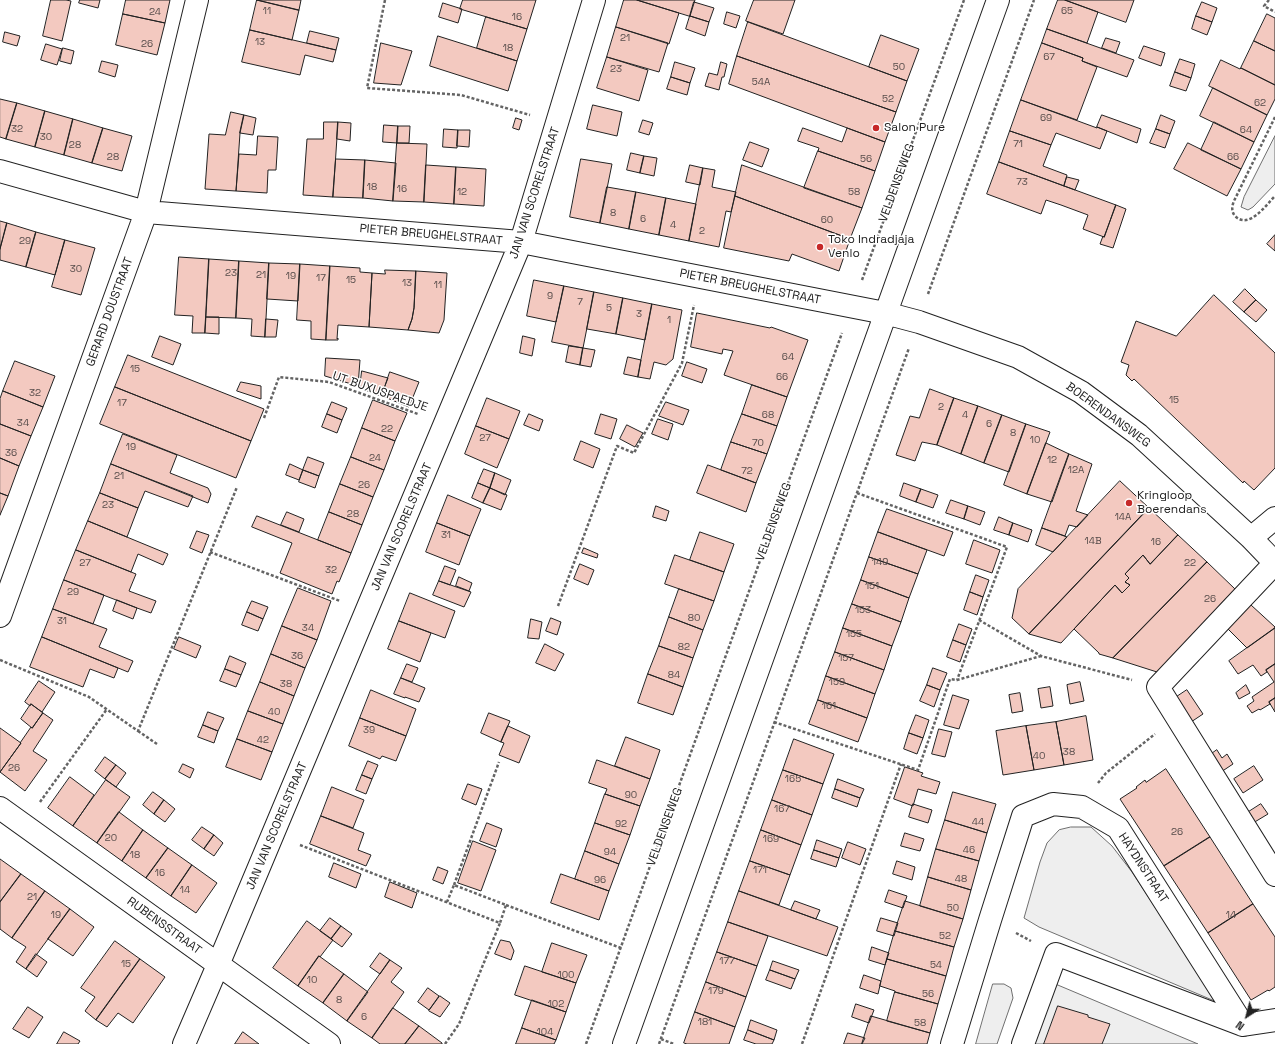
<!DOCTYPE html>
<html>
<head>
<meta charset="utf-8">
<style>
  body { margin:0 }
  #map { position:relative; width:1275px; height:1044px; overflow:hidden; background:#fff; font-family:"Space Grotesk",sans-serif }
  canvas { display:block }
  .north { position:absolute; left:1227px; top:996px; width:40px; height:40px; -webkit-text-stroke:3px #fff; paint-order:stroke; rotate:216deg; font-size:11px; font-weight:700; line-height:16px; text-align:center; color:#222 }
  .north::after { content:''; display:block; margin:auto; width:14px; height:18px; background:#222; clip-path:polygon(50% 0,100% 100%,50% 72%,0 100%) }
</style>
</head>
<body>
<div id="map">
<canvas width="1275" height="1044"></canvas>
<div class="north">N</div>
</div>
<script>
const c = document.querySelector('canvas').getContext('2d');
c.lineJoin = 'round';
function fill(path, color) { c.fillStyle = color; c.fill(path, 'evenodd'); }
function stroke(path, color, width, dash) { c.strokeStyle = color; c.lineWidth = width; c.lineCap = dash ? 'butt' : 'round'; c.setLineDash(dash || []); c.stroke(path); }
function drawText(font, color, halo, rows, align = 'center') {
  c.font = font + ' "Space Grotesk",sans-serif'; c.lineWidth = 3; c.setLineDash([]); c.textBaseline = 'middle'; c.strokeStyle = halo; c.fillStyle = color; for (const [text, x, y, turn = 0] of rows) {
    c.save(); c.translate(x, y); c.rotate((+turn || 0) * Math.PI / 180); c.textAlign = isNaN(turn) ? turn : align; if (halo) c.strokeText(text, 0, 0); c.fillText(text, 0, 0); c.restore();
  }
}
const green = new Path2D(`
  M1275,136V184L1253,207L1248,210L1241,207L1244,197Z
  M1071,827H1091L1112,846L1132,872L1217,1002L1039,927L1024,918L1040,862L1047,843L1059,830Z
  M1053,983L1198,1044H1033Z
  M993,984H1004L1011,988L1013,998L997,1044H976Z`);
fill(green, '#eee');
stroke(green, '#6f6f6f', 1);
const building = new Path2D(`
  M51,0H66L71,1L62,41L43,36Z
  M80,0H100L98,8L79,3Z
  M126,0H170L165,23L123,14Z
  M257,0L299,10L292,40L250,30Z
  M257,0H301L299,10Z
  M463,0H536L527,29L460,9Z
  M624,0H637L679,13L669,44L616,27Z
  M637,0H695L690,16Z
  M754,0H795L783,34L746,21Z
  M1058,0H1065L1098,12L1087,43L1047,29Z
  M1065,0H1134L1126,22Z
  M694,2L714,8L709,22L690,16Z
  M1202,2L1217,8L1212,22L1196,16Z
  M443,3L462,9L458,23L439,17Z
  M727,12L740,16L736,28L724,24Z
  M123,14L165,23L157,55L116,45Z
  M1267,14L1275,18V51L1254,41Z
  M690,16L709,22L705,36L686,29Z
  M1196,16L1212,22L1207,35L1192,29Z
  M486,17L527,29L517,61L477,48Z
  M748,22L907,81L896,112L737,56Z
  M616,27L668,43L659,72L607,57Z
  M1047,29L1134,60L1127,77L1082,61L1083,58L1042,43Z
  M250,30L336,50L333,62L305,55L300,75L242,62Z
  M310,31L339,38L336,50L307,43Z
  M5,32L20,36L17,46L3,42Z
  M881,35L919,49L907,81L869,67Z
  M438,36L517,61L508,91L430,66Z
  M1106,38L1120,42L1116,53L1102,48Z
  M1254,41L1275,51V85L1241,68Z
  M381,43L412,51L401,85L374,83Z
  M1042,43L1083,58L1082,61L1097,67L1077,120L1021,100Z
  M46,44L62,49L57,65L41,60Z
  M1144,46L1165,53L1161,66L1139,58Z
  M63,48L74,51L71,64L60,61Z
  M737,56L896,112L885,142L729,84Z
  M607,57L648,70L639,101L597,88Z
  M1180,59L1195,64L1191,78L1175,72Z
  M1221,60L1240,69L1241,68L1275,85V99L1267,115L1209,86Z
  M102,61L118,65L115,77L99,72Z
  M675,62L695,68L690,83L671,77Z
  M721,62L727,64L724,77H722L719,90L705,86L709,73L717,75Z
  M1175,72L1191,78L1186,91L1170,86Z
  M671,77L690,83L687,95L667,89Z
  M1213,88L1267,115L1254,142L1200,116Z
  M0,99L17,103L6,139L0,137Z
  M1021,100L1097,128V127L1107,131L1100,149L1056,133L1051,145L1010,131Z
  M17,103L45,111L35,147L6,139Z
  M593,105L622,112L617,136L587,129Z
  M45,111L73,119L64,155L35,147Z
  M231,112L244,115L240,133L236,191L205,189L209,134L225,135Z
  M244,115L256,118L253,135L240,133Z
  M1102,115L1141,129L1137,143L1097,127Z
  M1161,115L1175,121L1170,134L1156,129Z
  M516,118L522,120L519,130L513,128Z
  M73,119L103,128L92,163L64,155Z
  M643,120L653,123L649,135L639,132Z
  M324,122H338L333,197L303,195L307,139H323Z
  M338,122L351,123L350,141L337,139Z
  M1214,122L1254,142L1241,169L1201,150Z
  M384,125L398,126L397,143L383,142Z
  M398,126H410L409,143H397Z
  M103,128L132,136L122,171L92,163Z
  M803,128L842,142L847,128L885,142L875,171L818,151L819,148L798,141Z
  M444,129L458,130L457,148L443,147Z
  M1156,129L1170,134L1165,148L1150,143Z
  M458,130H470L469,147L457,146Z
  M1010,131L1051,145L1043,166L1067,175L1064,186L999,162Z
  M258,136L278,137L276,170H268L267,193L236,191L239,154L256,155Z
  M750,142L769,149L762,167L743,160Z
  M397,143L427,144L424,202L393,201Z
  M1188,143L1241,169L1227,196L1174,169Z
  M818,151L875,171L862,208L804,188Z
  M631,153L644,156L640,173L627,170Z
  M644,156L657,158L654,176L640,173Z
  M336,159L365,160L363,198L333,197Z
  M581,159L612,164L600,223L570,217Z
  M365,160L396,163L393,201L363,198Z
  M999,162L1116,205L1104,237L1083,229L1088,215L1061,205L1046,200L1041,214L987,194Z
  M426,165L456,167L454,204L424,202Z
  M690,165L703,168L700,185L686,182Z
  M742,165L862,208L850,239L735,196Z
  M456,167L486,169L484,206L454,204Z
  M703,168L715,170L712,187L736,192L731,212L726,211L719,247L689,241Z
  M1067,177L1079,180L1075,190L1064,186Z
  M607,187L636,192L629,229L600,223Z
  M636,192L666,198L659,235L629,229Z
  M735,196L850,239L839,271L792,254L789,261L724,248Z
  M666,198L696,204L689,241L659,235Z
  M1116,205L1126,209L1113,248L1100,244L1103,236L1104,237Z
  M0,221L7,223L0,249Z
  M7,223L36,232L26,267L0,260V249Z
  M36,232L65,240L55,275L26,267Z
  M1275,235V251L1267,244Z
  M65,240L95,248L81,295L52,287Z
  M179,257L209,259L205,333H192L193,316L175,315Z
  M209,259L239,261L236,318L206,317Z
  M239,261L269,263L265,337L251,336L252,319L236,318Z
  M269,263L300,264L298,301L267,299Z
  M300,264L330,266L326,340L311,339V321L297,320Z
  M330,266L360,268V272L372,273L369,327L338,325L337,339L338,338V340H326Z
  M385,270L416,271L414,308L412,319L408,330L369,327L372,273L385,274Z
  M416,271L447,273L444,320L439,333L408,330L412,319L414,308Z
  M534,280L564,286L556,322L527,316Z
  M564,286L594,292L583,348L552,342Z
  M1245,289L1256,300L1244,312L1233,302Z
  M594,292L623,298L616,334L587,329Z
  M1214,295L1275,353V468L1254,490L1244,481L1243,483L1134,379L1132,381L1126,375L1129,365L1121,362L1136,321L1176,336Z
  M623,298L652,304L645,340L616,334Z
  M1256,300L1267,310L1256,322L1244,312Z
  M652,304L682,310L673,359L666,365L654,362L650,379L638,377Z
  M697,313L770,328L771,327L808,340L787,397L724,375L733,351L723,349L722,354L691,347Z
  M206,317H219V334L205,333Z
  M266,319L278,320L276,337H265Z
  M160,336L181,344L173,365L152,357Z
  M523,336L535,339L532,356L520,353Z
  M569,346L583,348L580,365L566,362Z
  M583,348L595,350L591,367L580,365Z
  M128,355L264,409L251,441L115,387Z
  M628,357L641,360L638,377L624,374Z
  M326,358L360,360L358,386L325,376Z
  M15,361L55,376L43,407L3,391Z
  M687,362L707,369L702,383L682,376Z
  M362,371L388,378L381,396L360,388Z
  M390,372L419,382L409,407L382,396Z
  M241,382L261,386V399L237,391Z
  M752,385L787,397L777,426L742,414Z
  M115,387L251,441L236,478L100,424Z
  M930,389L954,398L937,445L922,442L915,461L896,455L910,416L919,418Z
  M3,391L43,407L31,436L0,424V399Z
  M487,398L520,411L509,439L476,426Z
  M954,398L978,406L961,454L937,445Z
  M373,400L407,413L395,441L362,428Z
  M332,402L347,408L342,420L327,414Z
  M666,402L689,410L683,425L659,416Z
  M978,406L1002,415L984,463L961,454Z
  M327,414L342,420L337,433L322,427Z
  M529,414L543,420L539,431L524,425Z
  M601,414L617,419L611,439L595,434Z
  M742,414L777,426L767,454L731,442Z
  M1002,415L1026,424L1009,472L984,463Z
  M658,419L673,424L668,440L652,434Z
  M0,424L31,436L19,466L0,458Z
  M1026,424L1050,432L1027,494L1004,485Z
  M627,425L643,433L635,447L620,439Z
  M476,426L509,439L497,468L465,454Z
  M362,428L395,441L384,470L351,457Z
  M123,434L177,455L170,473L208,488L211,494L208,503L111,464Z
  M581,441L600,449L593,468L574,460Z
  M731,442L767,454L756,483L721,470Z
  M1046,443L1069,454L1052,502L1027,494Z
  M1069,454L1092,464L1076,511L1088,515L1077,527L1069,525L1065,536L1042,528Z
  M308,457L324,463L319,476L303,470Z
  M351,457L384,470L373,497L340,484Z
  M0,458L19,466L8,496L0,493Z
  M111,464L193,496L188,507L145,491L138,508L100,493Z
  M290,464L303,470L299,480L286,475Z
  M708,465L756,483L746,512L697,493Z
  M484,469L495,473L490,488L478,483Z
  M303,470L319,476L315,488L299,482Z
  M495,473L511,480L505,495L490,488Z
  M1120,481L1149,508L1029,634L1012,618L1018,589Z
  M478,483L490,488L483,503L472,498Z
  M904,483L921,489L916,502L900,496Z
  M340,484L373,497L362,525L329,512Z
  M490,488L507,495L501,510L483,503Z
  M921,489L938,495L933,508L916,502Z
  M0,493L8,496L0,515Z
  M100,493L138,508L127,537L88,521Z
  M448,495L481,509L470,536L437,523Z
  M951,500L968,506L964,519L946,513Z
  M656,506L669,511L666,521L653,517Z
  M968,506L985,512L980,525L964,519Z
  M1149,508L1178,535L1150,564L1143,555L1125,574L1129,578L1125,582L1130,585L1122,593L1115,585L1061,643L1029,634Z
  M887,509L953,532L944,556L878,532Z
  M287,512L304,519L299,532L281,525Z
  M329,512L362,525L351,553L318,540Z
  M257,516L351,553L339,582L337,581L332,594L280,573L292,543L252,527Z
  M999,517L1013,523L1009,535L994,530Z
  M88,521L168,554L163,565L138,554L131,572L76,550Z
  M437,523L470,536L459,565L426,552Z
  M1013,523L1032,530L1028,542L1009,535Z
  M1042,528L1067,537L1053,552L1036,545Z
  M197,531L209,535L202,553L190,548Z
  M700,532L734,544L724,572L690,560Z
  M878,532L927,550L918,574L869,557Z
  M1178,535L1207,562L1113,658L1099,654V653L1074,629L1115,585L1122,593L1130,585L1125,582L1129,578L1125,574L1143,555L1150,564Z
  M974,540L1000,550L992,573L966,564Z
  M584,548L598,554L597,558L582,553Z
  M76,550L136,574L129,591L156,601L151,613L137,608L64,580Z
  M675,555L724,572L714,601L665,584Z
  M869,557L918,574L909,598L861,580Z
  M1207,562L1235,589L1157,672L1113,658Z
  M580,564L594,570L588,585L574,579Z
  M445,566L456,570L450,585L439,581Z
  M976,575L989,580L983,597L970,592Z
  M459,577L472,583L469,591L456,586Z
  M64,580L104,595L93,624L53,609Z
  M861,580L909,598L901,622L852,604Z
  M439,581L471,592L464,607L433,595Z
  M298,588L331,601L317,640L282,626Z
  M679,589L714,601L703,630L669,617Z
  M970,592L983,597L977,615L964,610Z
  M410,593L455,611L445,638L399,621Z
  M117,600L137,608L133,619L113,611Z
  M252,601L268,607L263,619L247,612Z
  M852,604L901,622L892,646L843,628Z
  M1251,605L1275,627V628L1247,648L1228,629Z
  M53,609L107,629L99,647L133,661L128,672L42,637Z
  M247,612L263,619L258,631L242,625Z
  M669,617L703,630L693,658L659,646Z
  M551,618L561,622L557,635L546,631Z
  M531,619L542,622L539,639L528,638Z
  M399,621L431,633L420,662L388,649Z
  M959,624L972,629L966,645L953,640Z
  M282,626L317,640L305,668L271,654Z
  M843,628L892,646L884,670L835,652Z
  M1275,628V664L1266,670L1267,672L1261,676L1253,665L1238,674L1229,661Z
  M42,637L118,668L114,678L90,669L83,687L30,667Z
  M179,637L201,646L196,658L174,649Z
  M953,640L966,645L960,662L947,657Z
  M545,644L564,654L555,671L536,663Z
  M659,646L693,658L683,687L648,674Z
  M835,652L884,670L875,694L826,676Z
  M271,654L305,668L294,696L260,682Z
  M230,656L246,663L241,675L225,669Z
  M407,664L418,668L412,682L401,678Z
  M1275,664V698L1269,702L1270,704L1260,710L1259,709L1252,713L1247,706L1254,701L1252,697L1274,682L1266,670Z
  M933,668L947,673L940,690L927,685Z
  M225,669L241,675L236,687L220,681Z
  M648,674L683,687L673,715L638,703Z
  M826,676L875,694L867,718L818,700Z
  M401,678L425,688L419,702L405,697V698L394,694Z
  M39,681L55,692L42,712L31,704L30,706L25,702Z
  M260,682L294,696L283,724L248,711Z
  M1080,682L1084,701L1070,704L1067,685Z
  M927,685L940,690L934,707L920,701Z
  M1246,685L1250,693L1239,699L1236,693Z
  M1050,687L1053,706L1041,708L1038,689Z
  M371,690L416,709L406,736L360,718Z
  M1187,690L1203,714L1191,722L1175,698Z
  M1020,693L1023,711L1012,713L1009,695Z
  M953,695L969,700L959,729L944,725Z
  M1275,698V712L1269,702Z
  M818,700L867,718L858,742L809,724Z
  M31,704L43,713L32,728L21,719Z
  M248,711L283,724L272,752L237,739Z
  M208,712L224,718L218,731L203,725Z
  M43,713L53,720L33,751L47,760L25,791L0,772L21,743H20L31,727L32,728Z
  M489,713L510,721L501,742L481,733Z
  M916,715L929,720L923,738L909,733Z
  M1086,716L1093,760L1064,765L1056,722Z
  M360,718L406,736L396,761L382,756L380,759L349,746Z
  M1056,722L1064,765L1034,770L1026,726Z
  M203,725L218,731L214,743L198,737Z
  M508,726L530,736L519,763L499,755L504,743L501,742Z
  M1026,726L1034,770L1003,775L996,731Z
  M0,728L21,743L0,772Z
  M939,729L952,732L945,757L932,754Z
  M909,733L923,738L917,754L904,749Z
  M626,737L660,750L650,779L615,766Z
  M237,739L272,752L261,780L226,767Z
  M794,739L834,754L823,784L783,770Z
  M1217,750L1222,758L1227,754L1233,764L1221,772L1210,755Z
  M105,757L116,765L105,779L95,771Z
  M597,760L650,779L640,806L605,794L607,789L589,783Z
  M368,761L378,765L372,779L362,775Z
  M183,764L194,769L190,778L179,772Z
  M116,765L126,773L116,787L105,779Z
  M1254,766L1263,780L1243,793L1234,779Z
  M905,767L923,773L921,776L940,782L936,794L918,789L913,806L894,799Z
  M1166,769L1210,837L1164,866L1120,799L1137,788L1136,787L1145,780L1146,782Z
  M783,770L823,784L812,815L772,800Z
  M362,775L372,779L366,794L356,790Z
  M70,777L94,795L73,826L48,808Z
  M838,779L864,789L860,798L835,789Z
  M106,780L130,797L97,843L73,826Z
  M468,784L482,789L476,805L462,799Z
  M332,787L364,800L353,828L321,816Z
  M835,789L860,798L857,807L832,798Z
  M153,792L164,800L154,814L143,805Z
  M953,792L996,804L987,833L945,820Z
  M605,794L640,806L630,835L595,823Z
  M164,800L175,809L165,822L154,814Z
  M772,800L812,815L801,845L761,830Z
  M913,804L932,810L928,823L909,817Z
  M1261,804L1268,814L1253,823L1247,813Z
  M119,812L143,830L122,861L97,843Z
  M321,816L364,833L358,850L371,855L366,866L310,844Z
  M945,820L987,833L979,861L936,849Z
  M487,823L502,829L496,847L480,841Z
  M595,823L630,835L619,864L585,851Z
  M202,827L214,835L204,849L192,840Z
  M143,830L168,848L146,878L122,861Z
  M761,830L801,845L790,875L750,861Z
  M905,833L924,839L920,851L901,846Z
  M214,835L223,843L214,856L204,849Z
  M1210,837L1253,904L1208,933L1164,866Z
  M817,840L842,849L839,858L814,850Z
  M473,841L496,850L481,891L458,883Z
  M848,842L866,849L860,865L842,858Z
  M168,848L192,865L171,896L146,878Z
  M936,849L979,861L971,890L928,877Z
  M814,850L839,858L836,867L811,859Z
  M585,851L619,864L609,891L575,879Z
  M0,859L21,874L0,902Z
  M750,861L790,875L779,905L739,891Z
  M897,861L915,867L912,880L893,874Z
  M334,863L361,874L356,888L329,877Z
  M192,865L217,883L196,913L171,896Z
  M438,867L448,871L443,884L433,880Z
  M21,874L45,891L12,938L0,929V902Z
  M561,874L609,891L599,920L551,903Z
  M928,877L971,890L963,919L920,906Z
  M390,882L417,893L412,908L385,897Z
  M889,890L907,896L903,908L885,902Z
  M45,891L70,909L26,969L16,962L26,947L12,938Z
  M739,891L838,927L827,956L728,922Z
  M795,901L820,910L816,919L791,910Z
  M905,901L963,919L954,947L895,931Z
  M1253,904L1275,937V987L1269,991L1268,990L1251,1000L1208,933Z
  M70,909L94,927L73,956L48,939Z
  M330,918L341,926L331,939L320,931Z
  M881,918L898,923L894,936L877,931Z
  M307,921L333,940L320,957L319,956L298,986L273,968Z
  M728,922L768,936L757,966L717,952Z
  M341,926L352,934L342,947L331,939Z
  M895,931L954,947L946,976L887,959Z
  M501,940L510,942L514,951L511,960L495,954Z
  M115,941L140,959L96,1020L85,1011L95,997L81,988Z
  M552,943L587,955L576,983L542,972Z
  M872,947L889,953L885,965L869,960Z
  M717,952L757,966L746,997L706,982Z
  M380,953L390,960L380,974L370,967Z
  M36,954L47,962L37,977L26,969Z
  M319,956L344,974L323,1003L298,986Z
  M140,959L165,977L133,1023L118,1013L107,1027L96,1020Z
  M887,959L946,976L938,1004L895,992V991L880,986Z
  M390,960L402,968L391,982L404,992L372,1038L347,1021Z
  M773,961L799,970L795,979L770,970Z
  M525,966L576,983L566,1012L515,995Z
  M770,970L795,979L791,989L766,980Z
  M344,974L368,992L347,1021L323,1003Z
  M864,975L881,981L878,994L860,988Z
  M706,982L746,997L735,1027L695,1012Z
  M428,988L439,996L429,1010L418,1002Z
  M895,992L938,1004L930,1033L887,1021Z
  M440,996L450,1003L440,1017L429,1011Z
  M532,1000L566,1012L556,1040L522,1028Z
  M856,1004L874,1010L869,1023L852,1017Z
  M1058,1006L1088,1015V1017L1110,1024L1102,1044H1044Z
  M28,1007L43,1017L29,1038L13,1029Z
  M393,1008L419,1026L405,1044H380L372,1038Z
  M695,1012L735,1027L729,1044H687L684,1043Z
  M871,1016L930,1033L927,1044H862Z
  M751,1020L777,1030L774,1040L748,1030Z
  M419,1026L442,1043V1044H405Z
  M522,1028L556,1040L554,1044H516Z
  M748,1030L774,1040L772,1044H756L744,1040Z
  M64,1032L80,1041L78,1044H57Z
  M243,1032L259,1044H235Z
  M848,1033L865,1038L862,1044H844Z`);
fill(building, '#f3c9c0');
stroke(building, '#222', 1);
const minor = new Path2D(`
  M0,171L146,212L521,242L885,313L919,322L1018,357L1081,392L1139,435L1251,538L1275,563
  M1251,538L1275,518
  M1275,563L1158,687L1275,875
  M0,616L146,212L197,0
  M0,808L329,1044
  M184,1044L218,965L521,242L594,0
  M624,1044L998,0
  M952,1044L990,920L1023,816L1053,804L1082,807L1118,828L1243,1025
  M1023,1044L1056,954L1243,1025L1275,1020`);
stroke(minor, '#222', 24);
stroke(new Path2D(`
  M385,0L367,88L461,95L530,115
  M1269,0L1264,6L1275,12
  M1275,117L1234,201C1232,206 1231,211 1235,216C1249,230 1266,205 1275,196
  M862,280L964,0
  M928,294L1034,0
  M264,418L279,377L329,382L418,414
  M857,493L1007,547L957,680
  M210,552L340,601
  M558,606L617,446L634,453L682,363L694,305
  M979,620L1041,656L1132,680
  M0,660L89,697L138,731L237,487
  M774,722L918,770L950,679L957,680L1041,656
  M138,731L157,744
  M1098,783L1106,773L1155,734
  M40,802L107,709
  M300,845L500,923L506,905L454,885L447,902
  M454,885L499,762
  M506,905L621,948
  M1016,933L1031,941
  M661,1039L674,1044
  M445,1044L459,1024L500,923
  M586,1044L842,333
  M659,1044L909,348
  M802,1044L901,764`), '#646464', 2.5, [3, 2]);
stroke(minor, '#fff', 22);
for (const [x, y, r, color] of [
  [876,128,4,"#c62828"],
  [820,247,4,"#c62828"],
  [1129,503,4,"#c62828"]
]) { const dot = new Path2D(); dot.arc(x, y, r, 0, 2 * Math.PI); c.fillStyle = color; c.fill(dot); stroke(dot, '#fff', 1.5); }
drawText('10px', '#564c4a', null, [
  ["11",267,11],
  ["65",1067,11],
  ["24",155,12],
  ["16",517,17],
  ["21",625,38],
  ["13",260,42],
  ["26",147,44],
  ["18",508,48],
  ["67",1049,57],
  ["50",899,67],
  ["23",616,69],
  ["54A",761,82],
  ["52",888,99],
  ["62",1260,103],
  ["69",1046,118],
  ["32",17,129],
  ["64",1246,130],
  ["30",46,137],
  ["71",1018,144],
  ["28",75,145],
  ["28",113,157],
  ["66",1233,157],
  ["56",866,159],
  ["73",1022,182],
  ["18",372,187],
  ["16",402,189],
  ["12",462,192],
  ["58",854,192],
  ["8",613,213],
  ["6",643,219],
  ["60",827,220],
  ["4",673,225],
  ["2",702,231],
  ["29",25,241],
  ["30",76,269],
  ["23",231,273],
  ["21",261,275],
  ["19",291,276],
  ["17",321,278],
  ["15",351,280],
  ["13",407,283],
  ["11",438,285],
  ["9",550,296],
  ["7",580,302],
  ["5",609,308],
  ["3",639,314],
  ["1",669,320],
  ["64",788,357],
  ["15",135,369],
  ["66",782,377],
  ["32",35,393],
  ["15",1174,400],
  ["17",122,403],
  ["2",941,407],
  ["68",768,415],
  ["4",965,415],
  ["34",23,423],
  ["6",989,424],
  ["22",387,429],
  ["8",1013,433],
  ["27",485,438],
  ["10",1035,440],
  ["70",758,443],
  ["19",131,447],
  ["36",11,453],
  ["24",375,458],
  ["12",1052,460],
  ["12A",1076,470],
  ["72",747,471],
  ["21",119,476],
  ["26",364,485],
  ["23",108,505],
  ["28",353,514],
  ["14A",1123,517],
  ["31",446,535],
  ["14B",1093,541],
  ["16",1156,542],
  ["149",880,562],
  ["27",85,563],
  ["22",1190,563],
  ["32",331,570],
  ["151",872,586],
  ["29",73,592],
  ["26",1210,599],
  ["153",863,610],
  ["80",694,618],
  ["31",62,621],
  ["34",308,628],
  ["155",854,634],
  ["82",684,647],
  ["36",297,656],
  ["157",846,658],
  ["84",674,675],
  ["159",837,682],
  ["38",286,684],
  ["161",829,706],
  ["40",274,712],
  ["39",369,730],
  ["42",263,740],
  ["38",1069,752],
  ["40",1039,756],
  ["26",14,768],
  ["165",793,779],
  ["90",631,795],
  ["167",782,809],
  ["44",978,822],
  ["92",621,824],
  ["26",1177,832],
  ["20",111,838],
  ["169",771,839],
  ["46",969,850],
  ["94",610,852],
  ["18",135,855],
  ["171",760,870],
  ["16",160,873],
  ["48",961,879],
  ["96",600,880],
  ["14",185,890],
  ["21",32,897],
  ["50",953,908],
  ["19",56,915],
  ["14",1231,915],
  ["52",945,936],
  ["177",727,961],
  ["15",126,964],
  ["54",936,965],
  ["100",566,975],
  ["10",312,980],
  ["179",716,991],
  ["56",928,994],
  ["8",339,1000],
  ["102",556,1004],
  ["6",364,1017],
  ["181",705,1022],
  ["58",920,1023],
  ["104",545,1032]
]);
drawText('12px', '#222', '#fff', [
  ["Salon Pure",884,128],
  ["Toko Indradjaja",828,240],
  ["Venlo",828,254],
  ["Kringloop",1137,496],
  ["Boerendans",1137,510]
], 'left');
drawText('12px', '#222', '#fff', [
  ["VELDENSEWEG",897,183,-70],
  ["JAN VAN SCORELSTRAAT",535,193,-72],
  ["PIETER BREUGHELSTRAAT",431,235,5],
  ["PIETER BREUGHELSTRAAT",750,287,11],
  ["GERARD DOUSTRAAT",110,312,-70],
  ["UT BUXUSPAEDJE",380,392,19],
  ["BOERENDANSWEG",1108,415,36],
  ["VELDENSEWEG",774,522,-70],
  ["JAN VAN SCORELSTRAAT",402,527,-67],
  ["JAN VAN SCORELSTRAAT",277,826,-67],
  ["VELDENSEWEG",665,827,-70],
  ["HAYDNSTRAAT",1143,868,57],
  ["RUBENSSTRAAT",164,926,36]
]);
</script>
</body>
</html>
